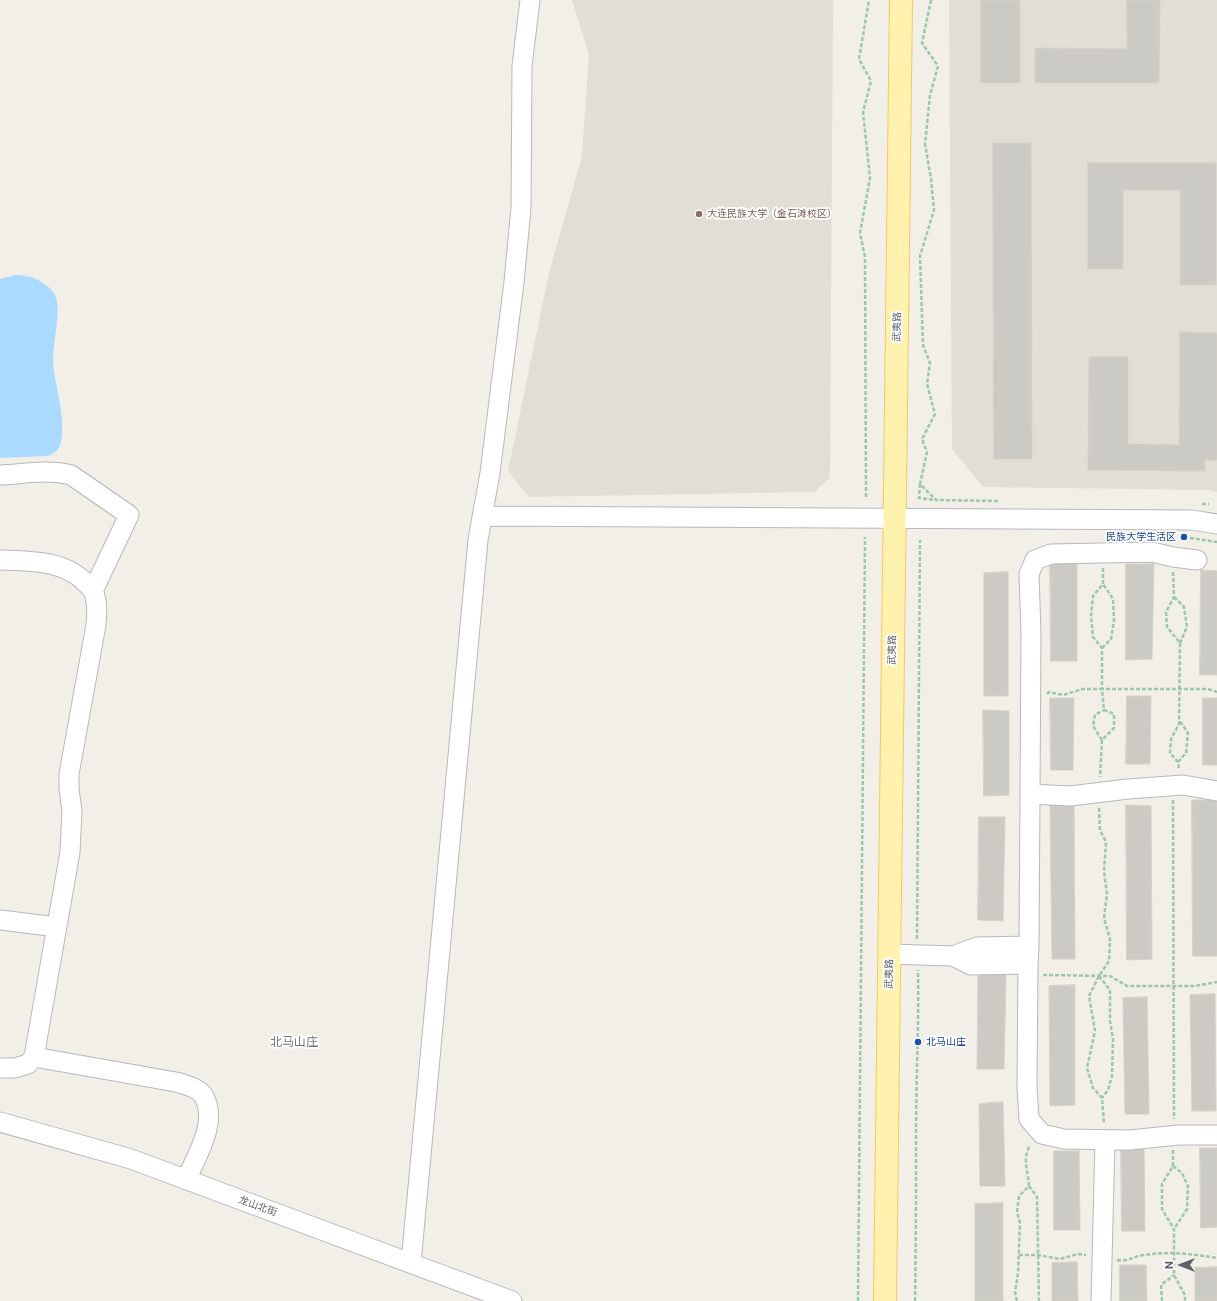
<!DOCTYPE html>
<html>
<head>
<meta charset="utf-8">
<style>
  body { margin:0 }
  #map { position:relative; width:1217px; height:1301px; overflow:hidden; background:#f1efe8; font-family:Commissioner,sans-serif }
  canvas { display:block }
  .north { position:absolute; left:1161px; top:1245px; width:40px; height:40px; -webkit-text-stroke:3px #fff; paint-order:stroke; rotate:270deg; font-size:11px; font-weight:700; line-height:16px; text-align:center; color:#5f6368 }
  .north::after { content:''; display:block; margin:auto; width:14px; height:18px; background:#5f6368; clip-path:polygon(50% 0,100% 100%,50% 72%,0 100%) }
</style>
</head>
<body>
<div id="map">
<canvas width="1217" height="1301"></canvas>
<div class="north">N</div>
</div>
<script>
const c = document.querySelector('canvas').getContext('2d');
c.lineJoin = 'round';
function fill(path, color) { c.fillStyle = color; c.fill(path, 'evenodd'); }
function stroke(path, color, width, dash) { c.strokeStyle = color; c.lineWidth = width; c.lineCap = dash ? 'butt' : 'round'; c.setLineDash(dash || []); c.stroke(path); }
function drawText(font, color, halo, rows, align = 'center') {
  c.font = font + ' Commissioner,"Noto Sans SC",sans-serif'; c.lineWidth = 3.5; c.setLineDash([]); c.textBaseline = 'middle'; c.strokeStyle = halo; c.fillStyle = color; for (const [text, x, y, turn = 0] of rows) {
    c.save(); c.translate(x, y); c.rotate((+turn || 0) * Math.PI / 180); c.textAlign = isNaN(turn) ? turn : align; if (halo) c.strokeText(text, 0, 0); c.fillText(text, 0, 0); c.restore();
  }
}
fill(new Path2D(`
  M572,0H833L830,478L814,492L529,497L508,471L549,273L582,156L589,55Z
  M949,0H1217V492L1209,490L983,487L952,449Z`), '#e1ded6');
fill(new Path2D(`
  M15,275C21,275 28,276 33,278C40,280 52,288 55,295C62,309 53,342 53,359C54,386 66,413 61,441C60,449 55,453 48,456L0,458V279Z`), '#aadaff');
const building = new Path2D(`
  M981,0H1020V83H981Z
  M1127,0H1160L1159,83H1035V48L1127,49Z
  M993,143H1031L1032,459H994Z
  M1088,163H1216V285H1180V190H1123V269H1088Z
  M1180,332L1217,333V460H1205V471L1088,470L1089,357H1128V444L1179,445Z
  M1050,561H1077V661H1051Z
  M1126,564H1154L1152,659L1126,660Z
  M1201,570L1217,571V675H1200Z
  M1008,572V696H984V573Z
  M1127,696H1151L1150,764H1126Z
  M1050,698H1074L1073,770H1051Z
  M1203,698H1217V765H1203Z
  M983,710L1009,711V795L984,796Z
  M1192,800H1217V956H1193Z
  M1074,804L1075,959H1052L1050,805Z
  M1126,805L1151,806L1152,959L1127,960Z
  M979,817H1005L1003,921L978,920Z
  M1006,974L1004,1069H977L978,975Z
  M1075,985V1105L1050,1106L1049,986Z
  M1215,994L1216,1111H1192L1190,995Z
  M1147,997L1149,1114H1125L1123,998Z
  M1003,1102L1005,1186H980L979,1104Z
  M1121,1148H1144L1145,1231H1122Z
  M1200,1148H1217V1227L1201,1228Z
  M1054,1151H1079L1080,1230H1054Z
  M1003,1203V1301H975V1204Z
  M1077,1262L1078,1301H1052V1263Z
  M1120,1265H1146L1147,1301H1120Z
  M1217,1267V1301H1195V1268Z`);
fill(building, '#cccac5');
stroke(building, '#d6d1c6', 1);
const minor = new Path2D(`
  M0,475C23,474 48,469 71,475L129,515L93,591
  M482,516L1192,520L1217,524
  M0,560C31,561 64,560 87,584C89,586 92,589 93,591C98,601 97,614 96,625L69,774V789L72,811L70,852L34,1057L28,1064L15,1068H0
  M1197,560L1173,557L1152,552L1051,554L1035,560L1029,574L1031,633L1030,794L1070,796L1128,789L1183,785L1217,791
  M0,920L57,927
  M1029,946L1030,794
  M889,954L953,956L971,965L1028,964L1029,946L977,947L953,956
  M1028,964L1027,1088L1029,1119L1042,1134L1064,1139L1130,1140L1178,1135H1217
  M34,1057L176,1082C184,1084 198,1088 203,1095C219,1121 197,1155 186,1180
  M0,1122L131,1159L512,1301
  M411,1263L478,540L490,473L514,282L521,208L522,66L530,0
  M1101,1301L1105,1140`);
const major = new Path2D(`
  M885,1301L901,0`);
stroke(minor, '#b5b8bc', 21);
stroke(major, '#f2c960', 24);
stroke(new Path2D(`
  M931,0L922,43L938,66L930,95L925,144L931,179L934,210L920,256L923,345L930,363L927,384L935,414L922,439L927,452L920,484L936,500L999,501
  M920,484L919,498L935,500
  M866,497L865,257L860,233L870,178L863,112L871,81L859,59L869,0
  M1202,504H1209
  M1184,537L1217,542
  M1103,568V584L1093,596L1091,616L1093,637L1102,648V689H1208L1217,692
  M1173,572L1174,597L1166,612L1167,627L1180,643L1179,724L1171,739L1170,753L1178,762L1179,769
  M1174,597L1184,607L1187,627L1180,643
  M1102,648L1111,639L1114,621L1113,599L1103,584
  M1047,694L1049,692L1063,695L1083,689H1102L1104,710L1114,714V728L1102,740L1100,777
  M1102,740L1093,726L1095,715L1104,710
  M1178,762L1186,753L1188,733L1179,720
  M1173,800L1174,1119
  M1099,808L1100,830L1106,842L1104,871L1107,894L1104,918L1110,939L1109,961L1099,976L1089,996L1095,1031L1087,1068L1093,1088L1102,1098L1104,1123
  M917,939L920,540
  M1043,975L1110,976L1127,986H1195L1217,982
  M1099,976L1110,990V1021L1113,1039L1112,1076L1108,1090L1102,1098
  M1173,1150V1166L1162,1184V1209L1174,1229V1275L1185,1295V1301
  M1173,1166L1182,1173L1188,1186L1187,1209L1174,1229
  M1029,1186L1037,1197L1039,1301
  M1019,1255H1038L1060,1259L1078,1254L1086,1255
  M1117,1260C1130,1262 1133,1256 1144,1255C1169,1251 1193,1254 1217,1258
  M858,1301L865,537
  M915,1301C916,1245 916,1190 916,1134C916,1079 919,1025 918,970
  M1017,1301L1015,1292L1018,1273L1020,1223L1017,1212L1019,1196L1029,1186C1028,1171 1022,1159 1030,1145
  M1162,1301L1161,1285L1174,1275`), '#9cc7a9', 2.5, [4, 2]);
stroke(minor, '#fff', 19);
stroke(major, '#fff2af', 22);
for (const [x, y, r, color] of [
  [699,214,4,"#8d6e63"],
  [1184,537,4,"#1a4fb4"],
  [918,1042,4,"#1a4fb4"]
]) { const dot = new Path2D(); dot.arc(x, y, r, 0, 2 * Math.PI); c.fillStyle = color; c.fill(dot); stroke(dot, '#fff', 1.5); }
drawText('10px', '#785e54', '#fff', [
  ["大连民族大学（金石滩校区）",707,214]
], 'left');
drawText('10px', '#5f6368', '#fff', [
  ["武夷路",897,327,-89],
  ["武夷路",892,650,-89],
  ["武夷路",889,974,-89],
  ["龙山北街",258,1206,20]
]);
drawText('10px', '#164399', '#fff', [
  ["民族大学生活区",1176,537],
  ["北马山庄",926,1042,"left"]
], 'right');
drawText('12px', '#70757a', '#fff', [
  ["北马山庄",294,1042]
]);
</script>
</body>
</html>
